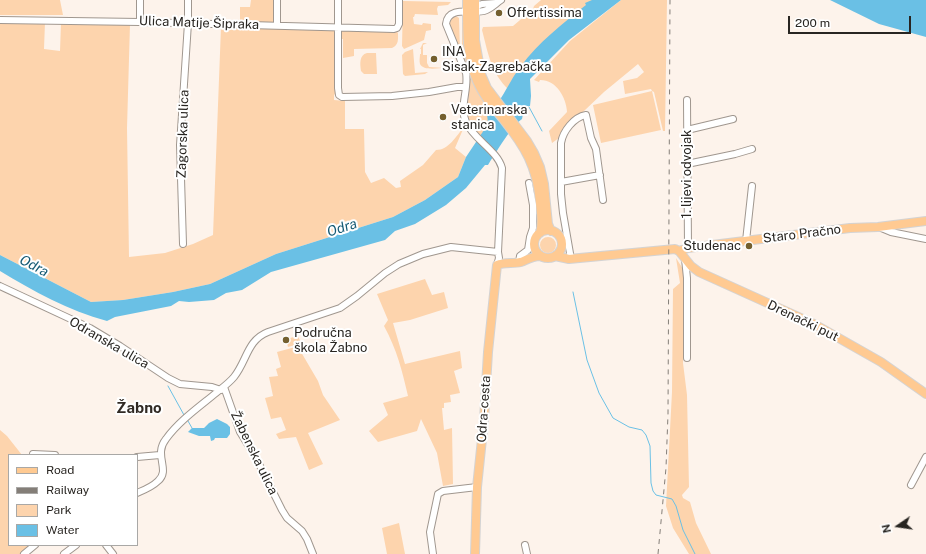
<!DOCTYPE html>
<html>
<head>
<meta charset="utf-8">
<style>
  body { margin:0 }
  #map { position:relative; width:926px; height:554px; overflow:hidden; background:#fdf3eb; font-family:"Public Sans",sans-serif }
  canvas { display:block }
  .legend { position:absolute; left:8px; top:454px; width:130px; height:92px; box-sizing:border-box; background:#fff; border:1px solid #a9a8a6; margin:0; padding:5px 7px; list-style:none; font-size:12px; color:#282521 }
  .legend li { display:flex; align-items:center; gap:8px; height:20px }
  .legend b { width:20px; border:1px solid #a9a8a6 }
  .north { position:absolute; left:878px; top:506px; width:40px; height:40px; -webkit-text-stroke:3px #fff; paint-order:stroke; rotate:257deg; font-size:11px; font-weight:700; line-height:16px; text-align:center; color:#282521 }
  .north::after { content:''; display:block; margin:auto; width:14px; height:18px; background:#282521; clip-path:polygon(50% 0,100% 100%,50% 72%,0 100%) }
  .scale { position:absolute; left:788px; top:16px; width:123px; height:18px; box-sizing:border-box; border:2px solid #282521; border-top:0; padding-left:5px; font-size:12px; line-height:14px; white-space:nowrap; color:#282521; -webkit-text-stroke:3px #fff; paint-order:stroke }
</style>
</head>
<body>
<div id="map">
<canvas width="926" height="554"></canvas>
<ul class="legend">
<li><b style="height:5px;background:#ffca92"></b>Road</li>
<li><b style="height:5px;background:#847e78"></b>Railway</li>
<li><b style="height:11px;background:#fdd4ad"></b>Park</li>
<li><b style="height:11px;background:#6ac0e5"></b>Water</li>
</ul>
<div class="north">N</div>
<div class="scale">200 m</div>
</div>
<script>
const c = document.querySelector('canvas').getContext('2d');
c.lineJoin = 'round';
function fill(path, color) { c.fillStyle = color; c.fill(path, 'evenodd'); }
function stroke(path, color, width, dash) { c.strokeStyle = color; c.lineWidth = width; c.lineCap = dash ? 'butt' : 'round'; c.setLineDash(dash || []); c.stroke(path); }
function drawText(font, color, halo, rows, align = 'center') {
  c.font = font + ' "Public Sans",sans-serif'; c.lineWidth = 4; c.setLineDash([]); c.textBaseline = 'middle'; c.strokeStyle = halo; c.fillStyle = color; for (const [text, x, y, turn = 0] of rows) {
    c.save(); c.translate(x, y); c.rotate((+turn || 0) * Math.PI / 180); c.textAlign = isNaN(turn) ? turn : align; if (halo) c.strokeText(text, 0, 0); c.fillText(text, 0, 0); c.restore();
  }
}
fill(new Path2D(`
  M0,0H60L63,15H0Z
  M251,0H274V23L240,24V7H250Z
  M541,0H596L509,90C491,73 488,53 482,30L483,27L513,26L533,9L534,6Z
  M621,0H667L665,131H663L654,92L652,91L661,130L601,143L593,105L652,91L651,89L625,94L623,81L637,78L644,72L638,64L604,92L564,130L559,138L552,143L549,131L567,112C566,98 557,80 540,80L539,82L534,80L570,41Z
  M403,1L451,2L448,5L438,6L437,9L438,15L415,14L414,17H413L414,24L422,25L423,23L431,24V30L426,31L424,40L404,49L402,46Z
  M456,16L459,18L460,51L449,24L451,18Z
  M462,21L497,117L483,140L470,125L467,117L470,76L466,64L462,54Z
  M0,22H45L44,49L60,51L61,23L130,24L127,128L129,257L165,253L193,244L213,235L221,27L333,30L335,31L336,93L334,95V100L345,101V129H364L365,172L371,183L384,178L396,188L401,187L400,181L423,165L436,150C449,150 456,136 464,127L455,148L466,157L458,177L425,200L393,217L276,254L210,284L173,292L123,300L91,302L0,255Z
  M343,29L396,31L398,33C398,39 399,45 392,48L354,49V56L343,58V39H340L341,32Z
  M423,43H427L423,45V55H427V63L429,67L445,68C438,68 423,71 420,64C419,61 420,57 420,54H421V49H420Z
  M413,49L415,73L428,72L425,74L405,76L403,74L402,55L405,52Z
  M367,53H376L377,74H364L361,71C360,64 359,55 367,53Z
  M540 245a8 8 0 1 1 16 0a8 8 0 1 1-16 0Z
  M676,258L683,269L684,329L683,363L687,395L689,487L682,495L683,498L690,502L696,523L711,554H689L673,528L666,506L672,392L673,289L680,283Z
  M425,279L432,295L444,292L448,308L410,320L393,323L405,364L460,351L462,368L454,371L460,393L450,395L451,402L444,403V408H442L444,430L452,428L453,484L443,486L437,453L421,419L417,431L378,442L369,431L388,415L383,403L408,396C402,370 397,350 384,326L388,320L377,294Z
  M298,336L301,343L288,347L286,339Z
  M299,346L301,352L318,381L323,395L340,420L308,433L323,464L309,470L296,437L279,439L276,434L286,430L281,417L271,419L265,398L273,396L269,377L278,376L276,369L281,367L277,352Z
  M0,430L7,436L22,455H9V545H31L21,554H0Z
  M399,523L405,554H387L382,528Z`), '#fdd4ad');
fill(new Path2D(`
  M592,0H621L569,40L530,79L531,96L530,106H526L522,108L520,110L523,114L522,119C512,125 495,154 488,165H485L466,188L446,205L415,224L395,231L385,240L271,272L242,290L226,293L214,300L189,302L179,301L171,306L115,317L107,321C69,311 33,291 0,271V255L91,302L123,300L173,292L210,284L276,254L393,217L425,200L458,177L466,157L484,130L488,123L487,114C492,109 497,104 501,98C508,87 513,76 521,66C538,43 563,23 586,5L585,3Z
  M830,0H926V37L879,24Z
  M217,419L227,424L230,427V434L227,438H215L214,440L211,441L210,436H199L188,432L192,428H204L209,423Z`), '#6ac0e5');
stroke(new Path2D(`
  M529,107L542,131
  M573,292L587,360L599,393L613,418L629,427L642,430L646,435L650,446L651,483L653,491L656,495L672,499L676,506L683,530L695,554
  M168,386L184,415
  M188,421L192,428`), '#6ac0e5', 1);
const minor = new Path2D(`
  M277,0V25
  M338,0V88L339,95L342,97L392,96L429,92L457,87H466
  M472,8L482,4L496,3
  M0,20L140,22L394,29L397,28L399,24V0
  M140,22V0
  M687,100L688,248
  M687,130L733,119
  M687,164L735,154L752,149
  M561,182L600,175
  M879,227L891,232L926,239
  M746,241L752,186
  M183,244L180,145L188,23V0
  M571,259L563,213L561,194V143C563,131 574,117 586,115L591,138L596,149L603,200
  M685,259L687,278V358
  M519,262L520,256L528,250L530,237L533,228V205L529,183
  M497,265L499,258L498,252L502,168C497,150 473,139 466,122C459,107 469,89 466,73L446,24C448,5 473,14 484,11C491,9 495,4 501,0
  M0,286L90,328L120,346L168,378L180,384L212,387L221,390
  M224,387L240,432L256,458L282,510L287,518L302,531L307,539L313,554
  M33,454L55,455
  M137,457L160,455
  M911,485L926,457
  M137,493C144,490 152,487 158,481C171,470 153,455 166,439C179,421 199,407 216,393C222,388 229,383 234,377C247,361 247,340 268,332L340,308L357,296L385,273L399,264L423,254L451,247L498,252
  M106,545L113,554
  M525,545L527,554
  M24,554L35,545
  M64,554L76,545
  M433,554L430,532L438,494L443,491L477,487`);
const major = new Path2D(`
  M467,0C467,27 466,56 477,81C483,95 493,107 503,119C525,147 537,166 540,203C541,213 543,224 540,233
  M475,0V40L481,74L487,88L527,141L534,153L540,167L544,184L548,224L551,231
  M534 244a14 14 0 1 1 28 0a14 14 0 1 1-28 0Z
  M679,251L691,266L699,272L814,324L881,362L926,394
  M679,251L688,248L850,228L878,227L926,221
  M555,256L569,259L675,249L679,251
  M475,554L477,487L484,420L488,352L497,265C505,262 513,264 521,262C528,259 533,256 540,256`);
stroke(minor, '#a0978f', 8);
stroke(major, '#d4d3d3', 10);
stroke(minor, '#fff', 6);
stroke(major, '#ffca92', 8);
stroke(new Path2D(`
  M658,554L666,468L668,414L670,0`), '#847e78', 1, [5, 5]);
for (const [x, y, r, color] of [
  [499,13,4,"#745f2e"],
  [434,59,4,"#745f2e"],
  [443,117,4,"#745f2e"],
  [749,246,4,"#745f2e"],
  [286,340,4,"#745f2e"]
]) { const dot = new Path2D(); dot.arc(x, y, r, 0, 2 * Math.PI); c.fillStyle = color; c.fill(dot); stroke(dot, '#fff', 1.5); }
drawText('13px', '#282521', '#fff', [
  ["Offertissima",507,13],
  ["INA",442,52],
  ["Sisak-Zagrebačka",442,67],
  ["Veterinarska",451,110],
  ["stanica",451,125],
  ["Studenac",741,246,"right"],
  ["Područna",294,333],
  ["škola Žabno",294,348]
], 'left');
drawText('13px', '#282521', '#fff', [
  ["Ulica Matije Šipraka",199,23,2],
  ["Zagorska ulica",183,134,-88],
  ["1. lijevi odvojak",687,174,-90],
  ["Staro Pračno",802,234,-7],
  ["Drenački put",803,321,26],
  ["Odranska ulica",109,343,30],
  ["Odra-cesta",484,409,-86],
  ["Žabenska ulica",254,453,64]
]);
drawText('italic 14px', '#155a73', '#fff', [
  ["Odra",342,228,-18],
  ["Odra",34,266,28]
]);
drawText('bold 15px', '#312a24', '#fff', [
  ["Žabno",139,408]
]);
</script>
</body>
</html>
